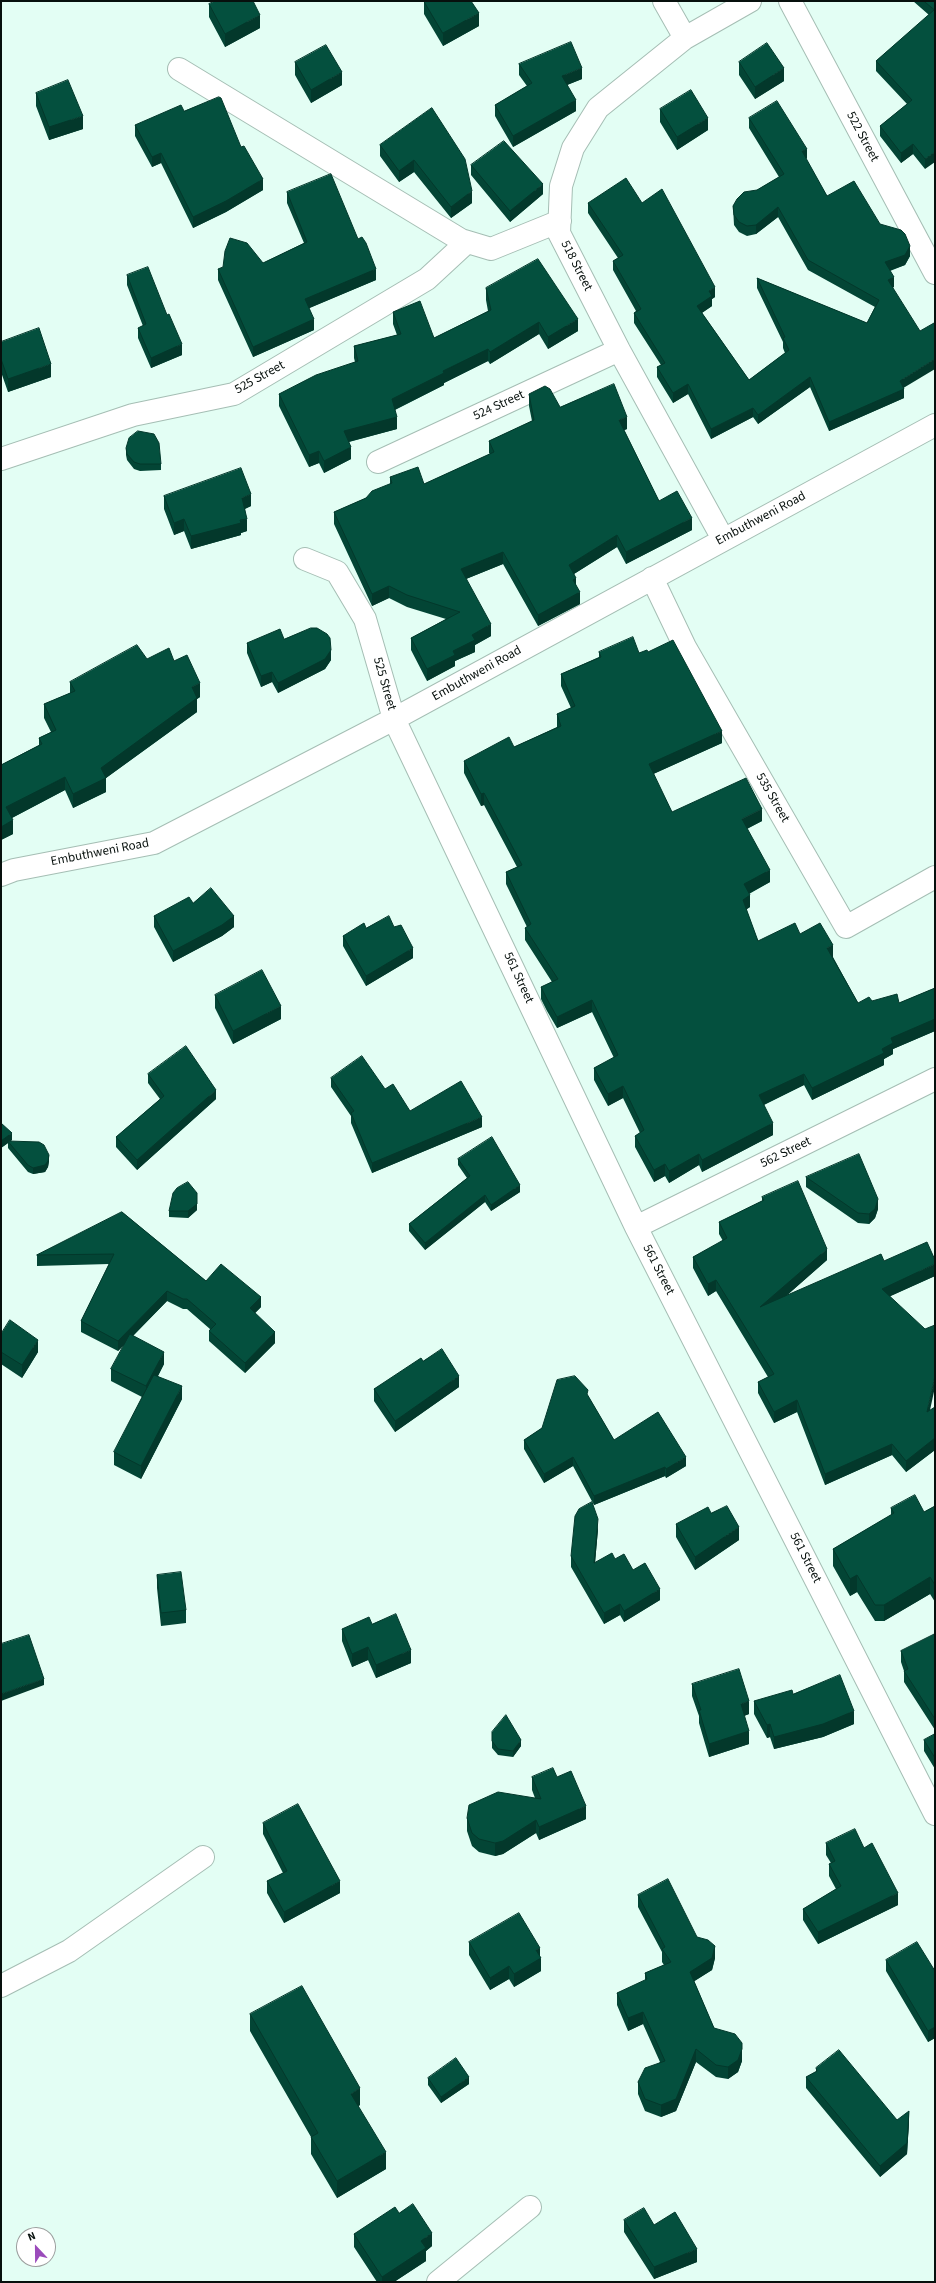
<!DOCTYPE html>
<html>
<head>
<meta charset="utf-8">
<style>
  body { margin:0 }
  #map { position:relative; width:936px; height:2283px; overflow:hidden; background:#e3fef4; font-family:"Source Sans 3",sans-serif }
  canvas { display:block }
  .frame { position:absolute; inset:0; border:2px solid #07100d; pointer-events:none }
  .north { position:absolute; left:16px; top:2227px; width:40px; height:40px; box-sizing:border-box; background:#fff; border:1px solid #9c9f9e; border-radius:50%; rotate:338deg; font-size:11px; font-weight:700; line-height:16px; text-align:center; color:#07100d }
  .north::after { content:''; display:block; margin:auto; width:14px; height:18px; background:#9b4bbb; clip-path:polygon(50% 0,100% 100%,50% 72%,0 100%) }
</style>
</head>
<body>
<div id="map">
<canvas width="936" height="2283"></canvas>
<div class="frame"></div>
<div class="north">N</div>
</div>
<script>
const c = document.querySelector('canvas').getContext('2d');
c.lineJoin = 'round';
function stroke(path, color, width, dash) { c.strokeStyle = color; c.lineWidth = width; c.lineCap = dash ? 'butt' : 'round'; c.setLineDash(dash || []); c.stroke(path); }
function fill(path, color) { c.fillStyle = color; c.fill(path, 'evenodd'); }
function drawText(font, color, halo, rows, align = 'center') {
  c.font = font + ' "Source Sans 3",sans-serif'; c.lineWidth = 4; c.setLineDash([]); c.textBaseline = 'middle'; c.strokeStyle = halo; c.fillStyle = color; for (const [text, x, y, turn = 0] of rows) {
    c.save(); c.translate(x, y); c.rotate((+turn || 0) * Math.PI / 180); c.textAlign = isNaN(turn) ? turn : align; if (halo) c.strokeText(text, 0, 0); c.fillText(text, 0, 0); c.restore();
  }
}
const street = new Path2D(`
  M664,1L685,38
  M790,1L935,273
  M179,69L461,240L491,249L560,221
  M1,459L133,415L234,394L427,279L467,242
  M378,462L619,350
  M723,539L619,350L559,233L561,186L573,148L598,108L685,38L750,1
  M305,559L337,572L365,619L394,719L636,1227L935,1814
  M652,578L685,647L846,927L935,877
  M1,875L14,870L154,843L394,719L935,425
  M636,1227L935,1079
  M1,1986L69,1951L203,1857
  M438,2282L530,2207`);
stroke(street, '#a5beb4', 24);
stroke(street, '#fff', 22);
fill(new Path2D(`
  M424,1L479,26L443,46L424,14Z
  M913,1H935L925,169L913,154L901,163L880,136V126L907,104L876,71V61L929,15Z
  M209,4L260,28L225,47L209,17Z
  M295,62L342,85L311,103L295,75Z
  M739,62L784,81L755,99L739,75Z
  M519,64L582,79L567,85L576,111L513,147L495,116V105L527,86L519,75Z
  M36,93L83,129L49,140L36,106Z
  M432,108L472,203L451,218L414,172L399,182L380,156V145Z
  M660,109L708,130L677,150L660,122Z
  M184,111L241,147L263,190L226,212L193,228L161,163L152,167L135,136V125Z
  M749,118L807,158L806,159L827,196L880,224L910,256L905,265L890,271L894,287H893L904,388V398L829,431L810,387L758,424L753,417L711,439L688,394L673,403L657,377V367L661,365L634,323V313L636,311L613,270V261L618,258L588,213V203H642L715,297L712,299V306L702,313L749,380L785,353L783,348V342L757,288V278L867,323L875,307L808,270L778,217L756,234L747,236L739,232L734,225L733,206L757,190L779,177L749,128Z
  M471,165L543,194L510,222L471,175Z
  M287,192L358,239L376,280L309,308L314,330L253,357L218,280V269L263,263L304,243L287,203Z
  M127,275L182,355L151,368L138,338V328L143,326L127,285Z
  M486,288L578,331L548,349L539,334L490,364L488,361L444,383V385L395,410L397,429L349,442L351,459L324,473L319,463L309,467L279,406V394L355,362L354,358V346L397,335L393,324V312L434,338L488,311L486,300Z
  M1,342L51,377L8,392L1,372Z
  M529,394L560,407L627,429L624,430L659,501L692,530L626,564L617,547L574,574L580,604L538,626L503,564L466,579L491,636L475,645V652L455,661V666L427,681L411,650V638L446,619L407,607L389,598L372,606L334,524V512L366,498L390,484V477L424,484L490,454L489,453V441L532,421L529,406Z
  M126,448L161,464V470L140,471L134,469L127,460L126,455Z
  M164,496L251,506L245,509L247,531L241,533V535L191,549L184,531L174,535L164,509Z
  M284,639L331,660L325,669L278,693L272,682L261,687L247,653V643Z
  M599,652L639,653L648,652L722,743L653,774L672,812L762,821L747,829L770,882L749,894L750,907L746,909L758,941L800,934L833,957L858,1003L872,1001L899,1003L935,988V1031L893,1049V1054L884,1059V1065L812,1100L804,1085L764,1105L773,1135L702,1172L699,1165L669,1183L665,1176L654,1182L635,1147V1136L640,1133L623,1098L608,1106L594,1080V1068L614,1058L592,1012L557,1028L547,1011L541,999V987L552,982L525,940V928L527,927L506,884V872L517,867L484,805L481,806L464,773V761L514,747L557,727V714L571,708L561,686V674L599,657Z
  M147,659L174,661L200,697L197,699V712L106,778V792L73,808L65,790L12,818L13,834L1,840V765L39,745V738L51,732L44,718V704L70,693V682Z
  M193,903L234,927L222,936L173,962L154,927V916Z
  M394,927L413,958L366,986L343,946V936L366,928Z
  M215,995L281,1019L233,1044L215,1008Z
  M148,1074L216,1099L137,1170L116,1147V1137L160,1099L148,1083Z
  M331,1078L410,1111L482,1127L372,1173L351,1123V1116L331,1087Z
  M1,1123L12,1140L10,1141L49,1161L48,1167L45,1172L33,1174L28,1172L8,1148V1143L1,1148Z
  M458,1159L520,1192L491,1211L485,1202L425,1250L409,1231V1224L467,1178L458,1165Z
  M806,1177L878,1209L875,1218L869,1224L858,1223L806,1187Z
  M197,1193V1210L188,1218L169,1217V1211Z
  M762,1197L827,1260L786,1296L884,1261L935,1276L890,1296L930,1411L935,1407V1450L906,1472L892,1455L825,1485L797,1412L774,1423L758,1393V1382L768,1377L716,1291L708,1296L693,1268V1257L723,1241L719,1234V1222L762,1201Z
  M122,1212L206,1281L261,1307L255,1313L275,1343L245,1373L209,1341V1331L210,1329L187,1309H183L167,1301L133,1336L164,1364L158,1376L182,1399L141,1479L114,1465V1452L142,1397L111,1381V1369L124,1345L118,1351L81,1332V1321L109,1264L37,1266V1255Z
  M1,1334L38,1352L22,1378L1,1364Z
  M423,1361L459,1387L395,1432L374,1401V1389Z
  M588,1396L614,1440L686,1466L666,1478L665,1476L594,1505L573,1466L544,1483L524,1449V1440L542,1428Z
  M935,1506V1602L930,1594L884,1621H875L857,1592L850,1596L833,1566V1549L891,1515V1508L924,1512Z
  M676,1524L739,1540L695,1570L676,1537Z
  M598,1529L595,1563L615,1559L633,1570L660,1600L624,1622L620,1615L604,1624L571,1567V1556Z
  M157,1575L186,1610V1623L161,1626L157,1588Z
  M372,1624L411,1663L376,1678L368,1660L352,1667L342,1641V1629Z
  M935,1634V1730L904,1682V1671L901,1662V1651Z
  M692,1684L749,1714L744,1716L749,1744L709,1757L699,1723V1716L692,1696Z
  M793,1694L854,1724L823,1737L774,1749L770,1737L767,1738L754,1714V1701Z
  M492,1732L521,1746L513,1757L498,1755L492,1748Z
  M935,1734V1769L924,1751V1740Z
  M532,1777H557L586,1819L539,1840L536,1833L503,1854L495,1856L479,1852L472,1846L467,1831V1818L535,1798L532,1790Z
  M263,1823L340,1893L284,1923L267,1893V1881L283,1873L263,1834Z
  M826,1843L864,1848L898,1905L818,1944L803,1920V1909L836,1889L829,1876V1864L831,1863L826,1855Z
  M638,1895L697,1937L715,1958L712,1970L694,1981L714,2028L742,2061L738,2072L728,2079L716,2077L696,2062L676,2111L661,2117L645,2111L638,2094V2082L660,2062L643,2024L628,2031L617,2005V1993L645,1981V1973L664,1965L662,1962V1952L638,1907Z
  M469,1942L540,1957L541,1971L514,1987L509,1979L490,1990L469,1955Z
  M886,1960L935,1971V2038L928,2042L886,1971Z
  M250,2014L360,2105L358,2106L386,2169L337,2198L311,2154V2137L250,2031Z
  M816,2068L897,2120L909,2122L907,2154L880,2177L806,2088V2077L816,2072Z
  M428,2078L469,2084L441,2103L428,2085Z
  M399,2213L432,2246L426,2251V2261L394,2282H377L354,2247V2234Z
  M624,2220L654,2225L697,2262L654,2279L624,2232Z`), '#034535');
fill(new Path2D(`
  M479,13V26L443,46V33Z
  M260,15V28L225,47V34Z
  M582,68V79L562,87V76Z
  M784,68V81L755,99V87Z
  M342,72V85L311,103V90Z
  M576,100V111L513,147V136Z
  M83,116V129L49,140V127Z
  M708,118V130L677,150V137Z
  M913,144V154L901,163V153Z
  M807,149V158L802,161V151Z
  M935,152V162L925,169V159Z
  M161,153V163L152,167V157Z
  M414,160V172L399,182V171Z
  M263,179V190L226,212L193,228V217Z
  M543,184V194L510,222V211Z
  M472,191V203L451,218V207Z
  M778,207V217L756,234V225Z
  M910,246V256L905,265L885,272V262Z
  M376,269V280L305,310V299Z
  M894,277V287L888,290V280Z
  M715,287V297L712,299V306L697,316V306L709,291Z
  M314,319V330L253,357V347Z
  M578,319V331L548,349V337Z
  M539,322V334L490,364V352Z
  M182,344V355L151,368V358Z
  M488,349V361L444,383V385L392,411V399L443,371Z
  M935,359V369L900,390V381Z
  M51,364V377L8,392V379Z
  M810,377V387L758,424V415Z
  M688,384V394L673,403V393Z
  M904,389V398L829,431V422Z
  M753,408V417L711,439V429Z
  M397,417V429L344,443V431Z
  M627,417V429L619,432V420Z
  M351,447V459L324,473V461Z
  M319,451V463L309,467V455Z
  M251,494V506L242,510V498Z
  M692,518V530L626,564V552Z
  M184,519V531L174,535V523Z
  M247,519V531L241,533V535L191,549V536Z
  M617,535V547L569,577V565Z
  M503,552V564L461,581V569Z
  M576,578V590L573,580Z
  M389,586V598L372,606V594Z
  M580,592V604L538,626V615Z
  M491,624V636L475,645V652L455,661V666L427,681V669L453,651L472,635Z
  M331,650V660L325,669L278,693V683Z
  M272,672V682L261,687V676Z
  M200,683V697L197,699V712L106,778V792L73,808V794L101,768L192,687Z
  M722,731V743L649,776V764Z
  M65,777V790L6,821V807Z
  M484,793V805L481,806V794Z
  M762,809V821L742,831V819Z
  M13,820V834L1,840V827Z
  M770,870V882L744,896V884Z
  M750,895V907L743,912V900Z
  M234,916V927L222,936L173,962V951Z
  M833,945V957L827,960V948Z
  M413,948V958L366,986V976Z
  M592,1000V1012L557,1028V1017Z
  M281,1006V1019L233,1044V1031Z
  M935,1019V1031L893,1049V1054L884,1059V1065L812,1100V1088L882,1049L891,1038Z
  M804,1074V1085L759,1107V1095Z
  M623,1086V1098L608,1106V1094Z
  M216,1090V1099L137,1170V1160Z
  M482,1117V1127L372,1173V1163Z
  M773,1123V1135L702,1172V1160Z
  M12,1133V1140L9,1142L8,1141V1143L1,1148V1141Z
  M699,1154V1165L669,1183V1171Z
  M49,1155V1161L48,1167L45,1172L33,1174V1168Z
  M665,1164V1176L654,1182V1170Z
  M520,1185V1192L491,1211V1205Z
  M485,1195V1202L425,1250V1243Z
  M878,1199V1209L875,1218L869,1224V1214Z
  M197,1204V1210L188,1218V1211Z
  M827,1249V1260L760,1319V1307Z
  M935,1264V1276L882,1300V1289Z
  M716,1280V1291L708,1296V1284Z
  M167,1291V1301L118,1351V1341Z
  M261,1297V1307L250,1318V1308Z
  M275,1332V1343L245,1373V1363Z
  M38,1340V1352L22,1378V1365Z
  M164,1352V1364L146,1399V1386Z
  M459,1376V1387L395,1432V1421Z
  M935,1376V1387L927,1424V1412Z
  M182,1386V1399L141,1479V1466Z
  M797,1400V1412L774,1423V1412Z
  M935,1438V1450L906,1472V1461Z
  M892,1444V1455L825,1485V1474Z
  M573,1457V1466L544,1483V1474Z
  M686,1457V1466L666,1478V1469Z
  M665,1467V1476L594,1505V1496Z
  M598,1519V1529L594,1574V1563Z
  M739,1527V1540L695,1570V1557Z
  M857,1575V1592L850,1596V1579Z
  M930,1577V1594L884,1621V1605Z
  M660,1589V1600L624,1622V1611Z
  M620,1604V1615L604,1624V1613Z
  M368,1647V1660L352,1667V1654Z
  M411,1650V1663L376,1678V1665Z
  M44,1679V1685L1,1701V1694Z
  M749,1701V1714L741,1717V1704Z
  M854,1711V1724L823,1737L774,1749V1737Z
  M770,1724V1737L767,1738V1725Z
  M749,1731V1744L709,1757V1744Z
  M521,1740V1746L513,1757V1751Z
  M586,1806V1819L539,1840V1827Z
  M536,1820V1833L503,1854L495,1856V1843Z
  M340,1881V1893L284,1923V1912Z
  M898,1893V1905L818,1944V1932Z
  M715,1946V1958L712,1970L690,1984V1972Z
  M540,1948V1959L541,1958V1971L514,1987V1974L536,1950Z
  M509,1966V1979L490,1990V1978Z
  M643,2012V2024L628,2031V2018Z
  M935,2027V2038L928,2042V2031Z
  M696,2049V2062L676,2111L661,2117V2105Z
  M742,2049V2061L738,2072L728,2079V2067Z
  M469,2077V2084L441,2103V2097Z
  M360,2088V2105L351,2111V2094Z
  M909,2111V2122L907,2154L880,2177V2166Z
  M386,2152V2169L337,2198V2181Z
  M432,2233V2246L426,2251V2261L394,2282H382V2277L421,2241Z
  M697,2249V2262L654,2279V2267Z`), '#03382b');
const building = new Path2D(`
  M215,1H253L260,15L225,34L209,4Z
  M424,1H471L479,13L443,33Z
  M924,1H935V152L925,159L913,144L901,153L880,126L912,100L876,61L934,10Z
  M571,42L582,68L562,76L576,100L513,136L495,105L532,83L519,64Z
  M767,43L784,68L755,87L739,62Z
  M326,45L342,72L311,90L295,62Z
  M68,80L83,116L49,127L36,93Z
  M691,90L708,118L677,137L660,109Z
  M219,97L221,98L241,147L244,146L263,179L226,201L193,217L161,153L152,157L135,125L181,105L184,111Z
  M777,101L807,149L802,151L827,196L854,181L880,224L901,230L905,234L910,246L905,255L885,262L894,277L888,280L920,331L934,323L935,325V359L900,381L904,389L829,422L810,377L758,415L753,408L711,429L688,384L673,393L657,367L665,363L634,313L641,309L613,261L623,255L588,203L626,178L642,203L662,189L715,287L709,291L712,296L697,306L749,380L789,350L783,338L785,337L757,278L867,323L879,300L808,260L778,207L756,225L747,226L739,222L734,215L733,206L737,199L744,192L757,190L784,174L749,118Z
  M432,108L465,159L472,191L451,207L414,160L399,171L380,145Z
  M504,141L543,184L510,211L471,165Z
  M331,174L358,239L362,237L366,243L376,269L305,299L314,319L253,347L218,269L223,267L225,251L230,238L247,243L263,263L307,242L287,192Z
  M538,259L578,319L548,337L539,322L490,352L488,349L443,371L444,373L392,399L397,417L344,431L351,447L324,461L319,451L309,455L279,394L316,375L358,361L354,346L401,334L393,312L420,301L434,338L491,310L486,288Z
  M148,267L167,315L169,314L182,344L151,358L138,328L146,324L127,275Z
  M39,328L51,364L8,379L1,359V342Z
  M614,384L627,417L619,420L659,501L677,491L692,518L626,552L617,535L569,565L576,578L573,580L580,592L538,615L503,552L461,569L491,624L472,635L475,640L453,651L455,655L427,669L411,638L460,612L407,595L389,586L372,594L334,512L366,498L372,491L392,483L390,477L418,467L424,484L494,452L489,441L534,420L529,394L545,386L550,389L560,407Z
  M138,431L154,434L159,443L161,464H140L134,462L127,454L126,448L129,438Z
  M241,468L251,494L242,498L247,519L240,520L241,523L191,536L184,519L174,523L164,496Z
  M311,628H317L327,634L330,638L331,650L325,659L278,683L272,672L261,676L247,643L280,629L284,639Z
  M633,637L639,653L647,650L648,652L673,640L722,731L649,764L672,812L746,778L762,809L742,819L770,870L744,884L750,895L743,900L758,941L795,923L800,934L820,923L833,945L827,948L858,1003L869,997L872,1001L897,994L899,1003L935,988V1019L891,1038L893,1043L882,1049L884,1053L812,1088L804,1074L759,1095L773,1123L702,1160L699,1154L669,1171L665,1164L654,1170L635,1136L644,1130L623,1086L608,1094L594,1068L618,1055L592,1000L557,1017L547,999L541,987L558,979L525,928L531,924L506,872L522,865L484,793L481,794L464,761L509,737L514,747L561,726L557,714L575,706L561,674L601,657L599,652Z
  M137,645L147,659L169,648L174,661L187,655L200,683L192,687L197,698L101,768L106,778L73,794L65,777L6,807L13,820L1,827V765L42,744L39,738L56,730L44,704L75,691L70,682Z
  M211,888L234,916L222,925L173,951L154,916L189,897L193,903Z
  M389,916L394,927L401,925L413,948L366,976L343,936L364,923L366,928Z
  M262,970L281,1006L233,1031L215,995Z
  M186,1046L216,1090L137,1160L116,1137L164,1096L148,1074Z
  M362,1056L385,1089L393,1084L410,1111L461,1081L482,1117L372,1163L351,1113L354,1111L331,1078Z
  M1,1123L12,1133L1,1141Z
  M492,1137L520,1185L491,1205L485,1195L425,1243L409,1224L470,1176L458,1159Z
  M8,1141L39,1142L44,1145L49,1155L48,1161L45,1165L33,1168L28,1165Z
  M859,1154L878,1199L875,1209L869,1214L858,1213L806,1177Z
  M798,1181L827,1249L760,1307L881,1254L884,1261L927,1242L935,1260V1264L882,1289L925,1329L935,1325V1376L927,1412L935,1407V1438L906,1461L892,1444L825,1474L797,1400L774,1412L758,1382L774,1374L716,1280L708,1284L693,1257L727,1238L719,1222L764,1200L762,1197Z
  M188,1182L197,1193V1204L188,1211H169L173,1193L177,1188Z
  M122,1212L206,1281L221,1264L261,1297L250,1308L275,1332L245,1363L209,1331L216,1324L187,1299H183L167,1291L118,1341L81,1321L114,1254L37,1255Z
  M10,1320L38,1340L22,1365L1,1352V1334Z
  M130,1334L164,1352L146,1386L111,1369Z
  M442,1349L459,1376L395,1421L374,1389L421,1358L423,1361Z
  M154,1375L182,1386L141,1466L114,1452Z
  M575,1376L588,1390L587,1394L614,1440L658,1412L686,1457L666,1469L665,1467L594,1496L573,1457L544,1474L524,1440L542,1428L557,1380Z
  M915,1495L924,1512L935,1506V1585L930,1577L884,1605H875L857,1575L850,1579L833,1549L894,1513L891,1508Z
  M592,1502L598,1519L594,1563L612,1553L615,1559L624,1554L633,1570L645,1563L660,1589L624,1611L620,1604L604,1613L571,1556L575,1516L579,1509Z
  M727,1506L739,1527L695,1557L676,1524L708,1507L711,1513Z
  M181,1572L186,1610L161,1613L157,1575Z
  M396,1614L411,1650L376,1665L368,1647L352,1654L342,1629L369,1617L372,1624Z
  M935,1634V1719L904,1671L908,1669L901,1651Z
  M29,1635L44,1679L1,1694V1644Z
  M739,1669L749,1701L741,1704L749,1731L709,1744L699,1710H701L692,1684Z
  M840,1675L854,1711L823,1724L774,1737L770,1724L767,1725L754,1701L792,1690L793,1694Z
  M506,1715L521,1740L513,1751L498,1749L492,1741V1732Z
  M935,1734V1758L924,1740Z
  M553,1768L557,1777L571,1771L586,1806L539,1827L536,1820L503,1841L495,1843L479,1839L472,1833L467,1818L469,1805L498,1792L541,1799L532,1777Z
  M298,1804L340,1881L284,1912L267,1881L287,1871L263,1823Z
  M855,1829L864,1848L872,1843L898,1893L818,1932L803,1909L841,1886L829,1864L835,1861L826,1843Z
  M668,1879L697,1937L708,1940L715,1946L712,1958L690,1972L714,2028L735,2034L742,2043V2049L738,2060L728,2067L716,2065L696,2049L676,2099L661,2105L645,2099L638,2082L645,2068L665,2061L643,2012L628,2018L617,1993L647,1979L645,1973L671,1962L662,1949L665,1947L638,1895Z
  M519,1913L540,1948L536,1950L541,1958L514,1974L509,1966L490,1978L469,1942Z
  M917,1942L935,1971V2027L928,2031L886,1960Z
  M302,1986L360,2088L351,2094L386,2152L337,2181L311,2137L318,2133L250,2014Z
  M839,2050L897,2120L909,2111L907,2143L880,2166L806,2077L817,2071L816,2068Z
  M456,2058L469,2077L441,2097L428,2078Z
  M413,2204L432,2233L421,2241L426,2248L382,2277L354,2234L395,2207L399,2213Z
  M644,2208L654,2225L675,2212L697,2249L654,2267L624,2220Z`);
fill(building, '#04503e');
stroke(building, '#03382b', 1);
drawText('13px', '#07100d', '#fff', [
  ["522 Street",862,137,62],
  ["518 Street",576,266,63],
  ["525 Street",260,378,-29],
  ["524 Street",499,406,-25],
  ["Embuthweni Road",761,519,-28],
  ["Embuthweni Road",477,674,-29],
  ["525 Street",384,684,74],
  ["535 Street",772,798,60],
  ["Embuthweni Road",100,853,-11],
  ["561 Street",518,978,65],
  ["562 Street",786,1153,-26],
  ["561 Street",658,1270,63],
  ["561 Street",805,1558,63]
]);
</script>
</body>
</html>
